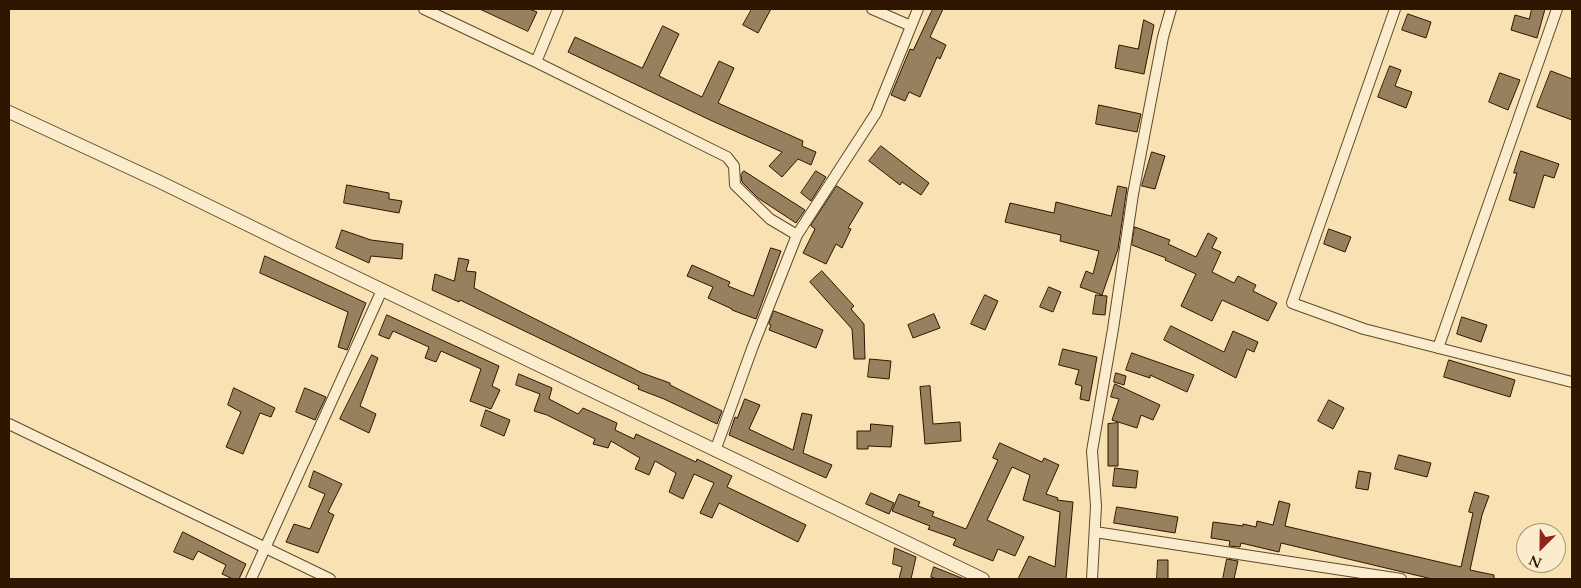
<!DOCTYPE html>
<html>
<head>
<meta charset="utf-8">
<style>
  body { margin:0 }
  #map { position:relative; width:1581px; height:588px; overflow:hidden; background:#f8e1b2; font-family:Cardo,serif }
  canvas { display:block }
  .frame { position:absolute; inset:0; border:10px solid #2e1600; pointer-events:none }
  .north { position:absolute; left:1516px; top:523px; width:50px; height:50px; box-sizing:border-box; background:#faeccd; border:1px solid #a8967b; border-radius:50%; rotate:203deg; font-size:14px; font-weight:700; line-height:20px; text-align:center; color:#2e1600 }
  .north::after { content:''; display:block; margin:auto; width:18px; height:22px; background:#8f2418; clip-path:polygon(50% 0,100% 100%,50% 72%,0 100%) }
</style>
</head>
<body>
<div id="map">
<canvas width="1581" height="588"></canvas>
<div class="frame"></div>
<div class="north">N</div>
</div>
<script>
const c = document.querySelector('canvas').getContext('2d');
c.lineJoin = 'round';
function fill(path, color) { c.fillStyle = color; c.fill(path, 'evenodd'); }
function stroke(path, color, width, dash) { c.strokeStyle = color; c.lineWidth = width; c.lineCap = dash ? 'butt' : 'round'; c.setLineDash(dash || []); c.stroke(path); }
const building = new Path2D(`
  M480,9H529L537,12L528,31Z
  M752,9H771L758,33L743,25Z
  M933,9H943L930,37L946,45L940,59L937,57L920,97L909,92L905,101L891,95L910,49L913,50Z
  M1532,9H1545L1537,38L1511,30L1515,15L1529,19Z
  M1408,14L1431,22L1426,38L1402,30Z
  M1144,20L1154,25L1144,74L1115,68L1119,45L1138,49Z
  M663,26L679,34L659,76L702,97L719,61L734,68L718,103L803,141L802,146L816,152L811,165L798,159L782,177L769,166L782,152L710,120L568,52L575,37L642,68Z
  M1390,66L1401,70L1395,86L1412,92L1406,108L1378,97Z
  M1551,71L1572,79V120L1537,107Z
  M1500,73L1520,80L1508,110L1489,102Z
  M1099,105L1141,114L1137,132L1096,124Z
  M881,146L929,183L921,195L902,182L900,185L869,161Z
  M1521,151L1559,164L1554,178L1544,175L1534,208L1509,200L1517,173H1514Z
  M1152,152L1165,156L1155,189L1142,186Z
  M744,171L805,210L798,220L796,223L758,198L742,182L741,175Z
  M816,171L826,177L811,201L801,193Z
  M347,185L389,193V199L402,201L399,213L344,203Z
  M837,186L863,203L848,228L851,229L842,248L836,244L826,264L803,253L815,229L811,226Z
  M1118,186L1127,188L1118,249L1102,295L1080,287L1086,271L1093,274L1099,251L1060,241L1061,235L1005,222L1010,203L1054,213L1056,202L1111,216Z
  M1135,227L1170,240L1168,244L1196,257L1208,233L1217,238L1212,248L1221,252L1212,272L1234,283L1238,276L1256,285L1253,291L1277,303L1268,321L1222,300L1212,321L1181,306L1196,274L1165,260L1166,258L1132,245Z
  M1329,229L1351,237L1345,252L1324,244Z
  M342,230L371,240L403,244L402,259L371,256L369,263L336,248Z
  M771,248L781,251L756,319L732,310V309L708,298L713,287L687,276L692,265L730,282L728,286L753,296Z
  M265,256L366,303L347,350L338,347L348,312L260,273Z
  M459,258L469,260L466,271L476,272L474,288L642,373L670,383V385L722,411L717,424L664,399L638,389L639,386L460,300L459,302L432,290L435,274L454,281Z
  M822,271L854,306L851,309L864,324L865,359H854L852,329L810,282Z
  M1049,287L1061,292L1053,312L1040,307Z
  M985,295L998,301L985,330L971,324Z
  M1096,295L1107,296L1105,315L1093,314Z
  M774,311L823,330L816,348L769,330L771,325L769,324Z
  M934,314L940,328L913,338L908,325Z
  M387,315L499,366L492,386L500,390L491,409L470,401L481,369L441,351L436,362L425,358L429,347L393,331L389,339L379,335Z
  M1462,317L1487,325L1481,342L1457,334Z
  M1171,326L1224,352L1233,331L1258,342L1254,352L1247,349L1236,378L1164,340Z
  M1063,349L1097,357L1089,401L1080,399L1082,386L1075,384L1079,370L1059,365Z
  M1132,353L1194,375L1187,392L1150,375V378L1126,370Z
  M372,355L378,358L360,406L376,414L369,433L340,419Z
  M870,359L891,361L889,379L868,377Z
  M1449,360L1515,380L1510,397L1444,377Z
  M1116,373L1126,376L1124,385L1114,382Z
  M519,374L552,388L549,399L578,414L583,408L617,423L615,430L634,439L636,434L696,462L697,459L732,476L727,487L806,525L798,542L719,503L712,518L700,513L714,483L694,474L683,499L669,492L676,473L655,461L649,475L635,469L640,458L611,441L608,448L593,444L595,439L547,415L534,411L540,394L516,385Z
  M1115,384L1160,405L1153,420L1141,415L1137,428L1112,420L1119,399L1111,397Z
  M930,386L933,424L960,422L961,441L925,444L920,387Z
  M234,388L275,408L271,417L260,413L243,454L226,447L241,412L228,405Z
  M305,388L326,397L315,420L296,412Z
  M745,399L760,405L749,429L793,450L802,413L812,415L803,453L832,465L826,478L729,435L735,417L737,418Z
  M1329,400L1344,408L1333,429L1318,421Z
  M486,410L510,420L504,436L481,426Z
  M1118,423V466H1108V424Z
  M871,424L893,426L891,447L868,446V449H857V431H870Z
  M1000,443L1042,462L1044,458L1059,465L1046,494L1058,498L1057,500L1073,502L1066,579H1018L1029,556L1055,567L1060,512L1023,500L1030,475L1012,467L987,520L1024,537L1015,556L998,549L993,561L953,545L956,539L928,529L930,526L892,511L899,494L920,502L918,506L934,512L932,516L966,529L998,460L993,458Z
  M1399,455L1431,463L1427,477L1395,469Z
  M1115,468L1138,471L1136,488L1113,486Z
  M314,471L342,484L328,512L334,515L318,553L286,542L294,524L310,529L325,494L309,487Z
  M1359,471L1371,473L1368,490L1356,488Z
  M1475,492L1489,496L1482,515L1470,570L1494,575V579H1432L1281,543L1279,552L1241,543L1240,547L1229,546L1230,541L1211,538L1213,522L1243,526V524L1256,527L1257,521L1273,525L1279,501L1290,504L1285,526L1461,567L1473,513L1469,512Z
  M871,493L894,503L889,514L866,504Z
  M1117,507L1178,517L1175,533L1114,523Z
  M183,532L246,564L239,579H233L222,574L226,565L198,551L193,560L174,552Z
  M895,548L916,557L911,579H899L902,567L893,564Z
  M1227,559L1238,561L1234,579H1223Z
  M1158,560H1168V579H1157Z
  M934,567L964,579H937L931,577Z`);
fill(building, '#97805d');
stroke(building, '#2e1600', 1);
const minor = new Path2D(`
  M424,9L536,62L727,157L734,166L735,185L770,219L797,235
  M872,9L911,26
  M1395,9L1292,303L1364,329L1572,382
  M536,62L558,9
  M1438,348L1557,9
  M9,424L330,579
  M715,451L753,346L797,235L876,113L918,9
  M1095,532L1401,579
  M251,579L382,290
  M1092,579L1096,506L1092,451L1113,329L1133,194L1163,37L1171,9`);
const tertiary = new Path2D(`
  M9,112L160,182L291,246L983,579`);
stroke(minor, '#60492c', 12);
stroke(tertiary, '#60492c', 14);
stroke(minor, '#faeccd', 10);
stroke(tertiary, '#faeccd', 12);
</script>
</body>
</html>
